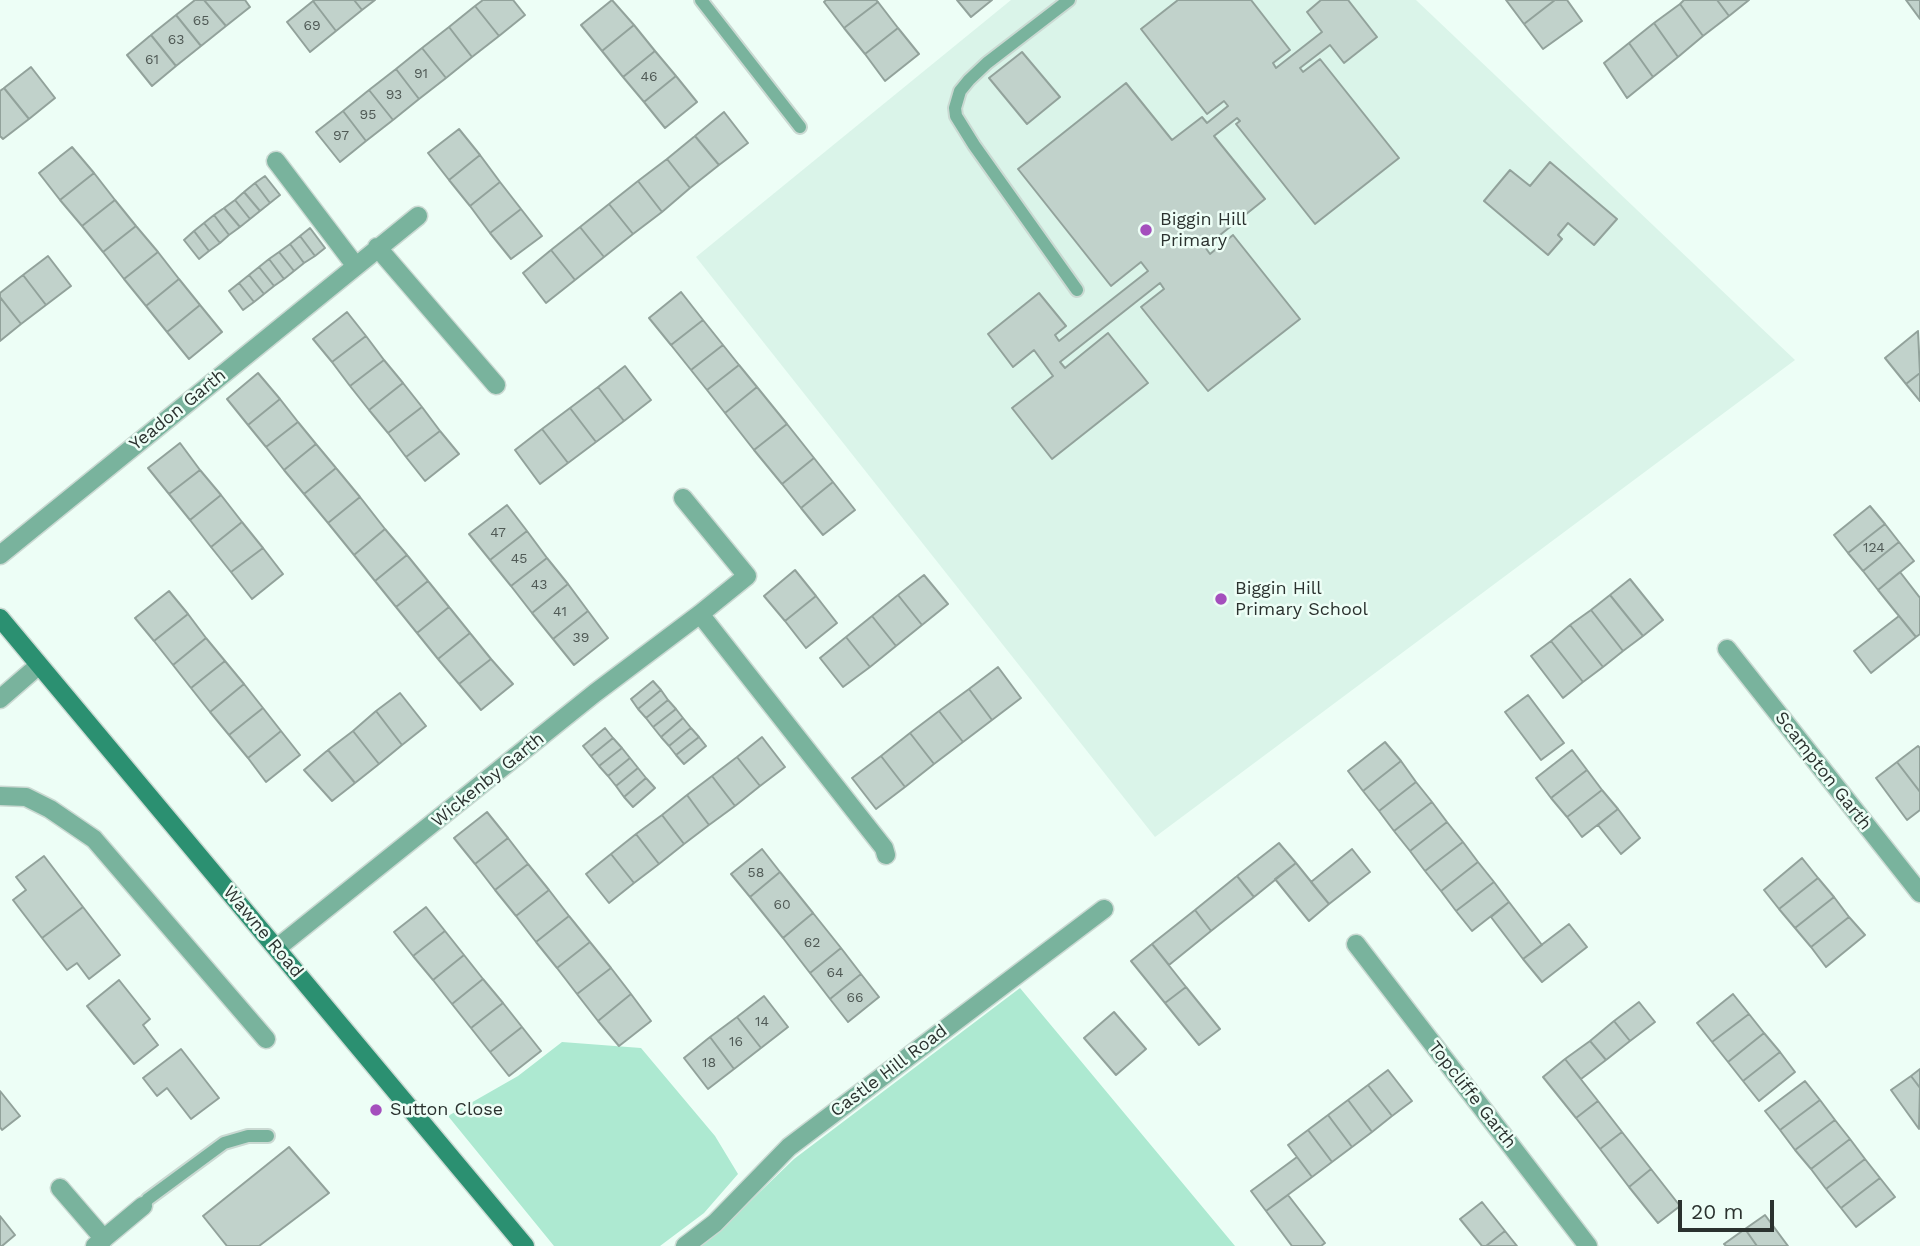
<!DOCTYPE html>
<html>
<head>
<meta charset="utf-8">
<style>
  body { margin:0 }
  #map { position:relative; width:1920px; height:1246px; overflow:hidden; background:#edfef6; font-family:"Work Sans",sans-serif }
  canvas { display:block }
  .scale { position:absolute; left:1678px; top:1200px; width:96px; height:32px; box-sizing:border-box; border:4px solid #2b322f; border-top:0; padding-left:9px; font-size:21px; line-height:24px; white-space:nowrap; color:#2b322f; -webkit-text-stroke:5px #edfef6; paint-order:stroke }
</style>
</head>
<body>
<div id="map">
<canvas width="1920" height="1246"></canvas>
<div class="scale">20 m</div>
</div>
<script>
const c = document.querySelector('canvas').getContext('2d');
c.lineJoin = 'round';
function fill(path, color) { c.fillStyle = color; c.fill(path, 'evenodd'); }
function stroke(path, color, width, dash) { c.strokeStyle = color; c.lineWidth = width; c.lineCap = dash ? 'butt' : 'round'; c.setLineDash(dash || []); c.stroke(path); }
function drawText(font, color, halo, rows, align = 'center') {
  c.font = font + ' "Work Sans",sans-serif'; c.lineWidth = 5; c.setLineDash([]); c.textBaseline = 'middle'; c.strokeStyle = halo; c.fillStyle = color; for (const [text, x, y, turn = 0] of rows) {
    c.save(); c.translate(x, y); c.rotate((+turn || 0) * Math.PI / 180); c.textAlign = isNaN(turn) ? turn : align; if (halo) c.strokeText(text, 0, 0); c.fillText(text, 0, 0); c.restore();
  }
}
fill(new Path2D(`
  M1011,0H1416L1795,360L1155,837L696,257Z`), '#daf4e9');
fill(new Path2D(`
  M1020,988L1235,1246H699L739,1212L794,1159Z
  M562,1042L641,1048L715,1136L738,1174L704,1213L660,1246H554L448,1116L518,1076Z`), '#ade9d1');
const building = new Path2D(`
  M195,0H204L226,26L201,46L176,15Z
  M204,0H245L250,7L226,26Z
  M315,0H354L362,10L336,31L313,1Z
  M354,0H375L362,10Z
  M483,0H513L525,15L499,36L475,6Z
  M612,0L634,25L602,51L581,25Z
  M826,0H876L878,2L844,28L824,2Z
  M957,0H992L971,17Z
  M1178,0H1251L1290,50L1273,63L1276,68L1322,32L1307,12L1321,0H1348L1377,37L1344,63L1330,45L1300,68L1303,72L1320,59L1399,158L1315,224L1236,124L1240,121L1237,118L1214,136L1265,199L1205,247L1210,254L1233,235L1300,319L1208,391L1141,307L1164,289L1160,283L1060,362L1065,368L1108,333L1148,383L1052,459L1012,408L1053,376L1034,350L1013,367L988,334L1039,293L1066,326L1055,335L1059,341L1148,271L1141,262L1111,286L1018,169L1126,83L1172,140L1202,117L1207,123L1228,106L1224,101L1207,114L1141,29Z
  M1506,0H1555L1524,24Z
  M1555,0H1567L1582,21L1543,49L1524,24Z
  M1684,0H1717L1729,16L1703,36L1680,4Z
  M1717,0H1749L1729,16Z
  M1906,0H1920V19Z
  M313,1L336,31L310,52L287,22Z
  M878,2L898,28L865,54L844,28Z
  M1680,4L1703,36L1678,57L1654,23Z
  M475,6L499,36L472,57L449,27Z
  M176,15L201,46L176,66L151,35Z
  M1654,23L1678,57L1653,77L1629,43Z
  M634,25L655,51L623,77L602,51Z
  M449,27L472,57L446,78L422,48Z
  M898,28L919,54L885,81L865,54Z
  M151,35L176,66L152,86L127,55Z
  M1629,43L1653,77L1627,98L1604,63Z
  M422,48L446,78L419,99L396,69Z
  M655,51L676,76L644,102L623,77Z
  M1022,52L1060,97L1027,124L989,78Z
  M31,67L55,98L29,119L4,88Z
  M396,69L419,99L393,120L369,90Z
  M676,76L697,102L665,128L644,102Z
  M4,88L29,119L3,139L0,136V91Z
  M369,90L393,120L366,141L343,111Z
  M343,111L366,141L340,162L316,132Z
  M724,112L748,143L719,165L695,136Z
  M459,129L480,155L449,180L428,153Z
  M695,136L719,165L690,188L667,159Z
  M72,147L94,173L60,200L39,173Z
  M480,155L500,182L470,206L449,180Z
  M667,159L690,188L662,212L638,181Z
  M1550,162L1617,219L1594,245L1568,223L1558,235L1562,239L1548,255L1484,201L1510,170L1530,186Z
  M94,173L115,200L82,226L60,200Z
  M265,176L280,195L270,203L255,183Z
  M638,181L662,212L633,234L609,204Z
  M500,182L521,209L490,233L470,206Z
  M255,183L270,203L260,211L244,192Z
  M244,192L260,211L250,219L235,200Z
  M115,200L136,226L103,252L82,226Z
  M235,200L250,219L240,227L224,208Z
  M609,204L633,234L604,257L580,227Z
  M224,208L240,227L229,235L214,215Z
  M521,209L542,236L511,259L490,233Z
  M214,215L229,235L220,243L204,223Z
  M204,223L220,243L209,251L194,231Z
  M136,226L158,252L124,279L103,252Z
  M580,227L604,257L575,280L551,250Z
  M310,228L325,248L315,256L300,236Z
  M194,231L209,251L199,259L184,240Z
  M300,236L315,256L304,263L290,244Z
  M290,244L304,263L294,271L279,252Z
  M551,250L575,280L546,303L523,273Z
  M158,252L179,279L146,306L124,279Z
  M279,252L294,271L284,279L269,259Z
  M48,256L71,286L46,305L23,275Z
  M269,259L284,279L274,286L259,267Z
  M259,267L274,286L264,294L249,275Z
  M23,275L46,305L21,324L0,297V293Z
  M249,275L264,294L254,302L239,283Z
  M179,279L200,305L167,332L146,306Z
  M239,283L254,302L243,310L229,291Z
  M681,292L703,320L671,345L649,318Z
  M0,297L21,324L0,341Z
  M200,305L222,332L189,359L167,332Z
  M347,312L366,336L332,362L313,339Z
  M703,320L723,345L691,370L671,345Z
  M1918,331L1920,373L1906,384L1885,358Z
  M366,336L384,360L350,386L332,362Z
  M723,345L739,365L707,390L691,370Z
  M384,360L403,383L369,410L350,386Z
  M739,365L757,387L725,413L707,390Z
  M625,366L651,400L624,421L598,387Z
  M258,373L280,399L248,425L227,399Z
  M1920,373V401L1906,384Z
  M403,383L422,407L388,433L369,410Z
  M598,387L624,421L596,442L570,408Z
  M757,387L787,424L754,450L725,413Z
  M280,399L298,422L266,447L248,425Z
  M422,407L440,431L406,457L388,433Z
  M570,408L596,442L568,463L542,429Z
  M298,422L316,444L284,470L266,447Z
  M787,424L814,458L782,484L754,450Z
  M542,429L568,463L540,484L515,450Z
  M440,431L459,454L425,481L406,457Z
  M180,443L200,470L169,494L148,468Z
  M316,444L336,468L304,494L284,470Z
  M814,458L833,482L801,508L782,484Z
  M336,468L360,497L328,523L304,494Z
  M200,470L221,495L190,520L169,494Z
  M833,482L855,510L823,535L801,508Z
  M221,495L242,522L211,547L190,520Z
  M360,497L385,529L354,555L328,523Z
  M507,505L527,531L490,560L469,534Z
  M1870,506L1885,524L1848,553L1834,535Z
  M242,522L263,548L231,572L211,547Z
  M1885,524L1899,542L1863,571L1848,553Z
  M385,529L407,555L375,581L354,555Z
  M527,531L547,558L511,586L490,560Z
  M1899,542L1914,561L1878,590L1863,571Z
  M263,548L283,574L252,599L231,572Z
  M407,555L428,581L396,607L375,581Z
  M547,558L568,584L532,613L511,586Z
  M795,570L816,596L785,621L764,596Z
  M1900,572L1920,598V634L1916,637L1878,590Z
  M924,575L948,604L922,625L898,595Z
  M1630,579L1663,620L1643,636L1610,595Z
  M428,581L449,607L417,633L396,607Z
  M568,584L588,611L553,639L532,613Z
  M169,591L188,614L154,641L135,618Z
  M898,595L922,625L896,646L872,616Z
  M1610,595L1643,636L1623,651L1591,610Z
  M816,596L837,623L806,648L785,621Z
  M449,607L470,633L438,659L417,633Z
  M1591,610L1623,651L1603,667L1570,625Z
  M588,611L608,638L574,665L553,639Z
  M188,614L206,638L173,665L154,641Z
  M872,616L896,646L870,667L846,637Z
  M1899,616L1916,637L1871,673L1854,651Z
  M1570,625L1603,667L1583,682L1551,641Z
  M470,633L491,659L459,684L438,659Z
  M846,637L870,667L843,687L820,658Z
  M206,638L225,661L191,688L173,665Z
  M1551,641L1583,682L1563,698L1531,656Z
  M491,659L513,684L481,710L459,684Z
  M225,661L244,684L210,712L191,688Z
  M998,667L1021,698L992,720L969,689Z
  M653,681L661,690L638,709L631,699Z
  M244,684L263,708L229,735L210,712Z
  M969,689L992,720L963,742L939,711Z
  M661,690L668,700L646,718L638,709Z
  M400,693L426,726L402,745L376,711Z
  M1528,695L1564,743L1541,760L1505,712Z
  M668,700L676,709L653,727L646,718Z
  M263,708L281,731L248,758L229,735Z
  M676,709L683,718L661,737L653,727Z
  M376,711L402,745L379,764L353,731Z
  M939,711L963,742L934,764L910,733Z
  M683,718L691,728L669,746L661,737Z
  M605,728L613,738L591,756L583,746Z
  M691,728L699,737L676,755L669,746Z
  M281,731L300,755L266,782L248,758Z
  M353,731L379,764L355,783L328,750Z
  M910,733L934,764L905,787L881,756Z
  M699,737L706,746L684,764L676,755Z
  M762,737L785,767L760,786L737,757Z
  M613,738L622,748L599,766L591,756Z
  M1385,742L1401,761L1363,791L1348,771Z
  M1918,746L1920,748V792L1897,762Z
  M622,748L630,758L608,776L599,766Z
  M328,750L355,783L332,801L304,770Z
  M1572,750L1587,770L1551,798L1536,778Z
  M881,756L905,787L876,809L852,778Z
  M737,757L760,786L735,806L712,776Z
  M630,758L638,768L616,786L608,776Z
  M1401,761L1416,782L1379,811L1363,791Z
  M1897,762L1920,792V810L1907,820L1876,778Z
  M638,768L646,778L624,797L616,786Z
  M1587,770L1602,790L1567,817L1551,798Z
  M712,776L735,806L709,825L687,795Z
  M646,778L655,788L633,807L624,797Z
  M1416,782L1432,802L1394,831L1379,811Z
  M1602,790L1618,809L1582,837L1567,817Z
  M687,795L709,825L684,844L662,815Z
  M1432,802L1447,822L1410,851L1394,831Z
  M1618,809L1640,838L1621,854L1598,825Z
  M487,812L508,838L475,864L454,838Z
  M662,815L684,844L659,864L636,834Z
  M1447,822L1463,842L1425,871L1410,851Z
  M636,834L659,864L634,883L611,854Z
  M508,838L528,864L495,890L475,864Z
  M1463,842L1478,862L1441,891L1425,871Z
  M1279,843L1296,863L1254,897L1237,876Z
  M762,849L780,872L750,897L731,874Z
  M1352,849L1370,872L1329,904L1311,882Z
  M611,854L634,883L609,903L586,874Z
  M44,856L83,907L42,938L13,900L26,890L16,877Z
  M1802,858L1818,878L1779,909L1764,890Z
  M1478,862L1494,882L1456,911L1441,891Z
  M1296,863L1329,904L1309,921L1275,879Z
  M528,864L549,890L516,916L495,890Z
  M780,872L813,913L783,938L750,897Z
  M1237,876L1254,897L1211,931L1195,910Z
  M1818,878L1834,897L1795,928L1779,909Z
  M1494,882L1509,902L1472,931L1456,911Z
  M549,890L569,916L536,942L516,916Z
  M1834,897L1849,917L1811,947L1795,928Z
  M1509,902L1542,945L1523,959L1491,917Z
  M83,907L120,955L89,979L77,963L67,970L42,938Z
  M426,907L445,931L413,956L394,932Z
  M1195,910L1211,931L1169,965L1152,944Z
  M813,913L841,948L810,973L783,938Z
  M569,916L590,942L557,968L536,942Z
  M1849,917L1865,935L1826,967L1811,947Z
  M1569,924L1587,947L1542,982L1523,959Z
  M445,931L464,955L433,980L413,956Z
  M590,942L611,968L577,994L557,968Z
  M1152,944L1186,987L1165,1003L1131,961Z
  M841,948L861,974L830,999L810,973Z
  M464,955L483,979L452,1004L433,980Z
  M611,968L631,994L598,1021L577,994Z
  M861,974L879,997L848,1022L830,999Z
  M483,979L503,1003L471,1028L452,1004Z
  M119,980L150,1019L143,1025L158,1045L134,1064L87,1006Z
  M1186,987L1220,1029L1199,1045L1165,1003Z
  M631,994L651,1021L619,1046L598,1021Z
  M1733,994L1749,1014L1712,1042L1697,1023Z
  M764,996L788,1027L761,1048L737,1017Z
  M1639,1002L1655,1022L1630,1041L1614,1021Z
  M503,1003L522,1027L490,1052L471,1028Z
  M1114,1012L1146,1049L1116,1075L1084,1038Z
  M1749,1014L1764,1033L1728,1062L1712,1042Z
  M737,1017L761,1048L734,1069L710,1037Z
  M1614,1021L1630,1041L1606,1060L1590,1041Z
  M522,1027L541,1051L509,1076L490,1052Z
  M1764,1033L1780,1052L1743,1081L1728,1062Z
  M710,1037L734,1069L708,1089L684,1058Z
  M1590,1041L1606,1060L1581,1079L1565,1059Z
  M181,1049L219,1098L191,1119L167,1088L157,1096L143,1078Z
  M1780,1052L1795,1072L1759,1101L1743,1081Z
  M1565,1059L1598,1101L1576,1118L1543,1077Z
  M1920,1069V1088L1911,1076Z
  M1388,1070L1412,1101L1392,1116L1368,1085Z
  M1911,1076L1920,1088L1919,1129L1891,1090Z
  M1805,1081L1820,1100L1780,1130L1765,1111Z
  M1368,1085L1392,1116L1372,1132L1348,1100Z
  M0,1091L20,1116L2,1130L0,1127Z
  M1348,1100L1372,1132L1352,1147L1328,1115Z
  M1820,1100L1835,1120L1795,1150L1780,1130Z
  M1598,1101L1622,1132L1600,1149L1576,1118Z
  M1328,1115L1352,1147L1332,1162L1308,1130Z
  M1835,1120L1850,1139L1811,1169L1795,1150Z
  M1308,1130L1332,1162L1312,1177L1288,1145Z
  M1622,1132L1651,1169L1629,1187L1600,1149Z
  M1850,1139L1865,1159L1826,1189L1811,1169Z
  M289,1147L329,1193L259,1246H227L203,1216Z
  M1297,1157L1312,1177L1266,1211L1251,1191Z
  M1865,1159L1880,1178L1841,1208L1826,1189Z
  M1651,1169L1680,1206L1658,1223L1629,1187Z
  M1880,1178L1895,1197L1856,1227L1841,1208Z
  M1288,1195L1325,1243L1321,1246H1292L1266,1211Z
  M1482,1202L1505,1231L1486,1246H1482L1460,1219Z
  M1765,1215L1788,1246H1757L1745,1229Z
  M0,1216L15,1235L2,1246H0Z
  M1745,1229L1757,1246H1726L1724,1244Z
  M1505,1231L1517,1246H1486Z`);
fill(building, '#c1d2cb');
stroke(building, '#92a29b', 2);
const lane = new Path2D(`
  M701,0L800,127
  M1069,0L987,63L969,80L960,91L955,108L956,116L974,145L1077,290
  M143,1206L148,1199L224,1143L248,1136H268`);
const street = new Path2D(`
  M276,161L355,265
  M377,247L496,385
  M0,555L418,216
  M700,614L884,848L886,855
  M1727,649L1920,893
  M0,699L38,666
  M0,796L26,797L50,809L94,839L266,1039
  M1356,944L1588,1246
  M277,948L595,693L700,614L747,576L683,498
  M60,1188L104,1239
  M95,1246L143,1206
  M685,1246L715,1223L789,1147L1104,909`);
const secondary = new Path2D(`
  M0,618L525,1246`);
stroke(lane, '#cad9d2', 16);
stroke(street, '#cad9d2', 21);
stroke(secondary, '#cad9d2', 21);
stroke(lane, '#79b39d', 12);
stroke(street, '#79b39d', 18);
stroke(secondary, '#2b9071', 18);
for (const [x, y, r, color] of [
  [1146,230,7,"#a44fbd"],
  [1221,599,7,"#a44fbd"],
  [376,1110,7,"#a44fbd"]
]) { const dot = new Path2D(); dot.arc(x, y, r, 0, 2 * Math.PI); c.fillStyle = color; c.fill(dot); stroke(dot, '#edfef6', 2.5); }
drawText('14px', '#505a56', null, [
  ["65",201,21],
  ["69",312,26],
  ["63",176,40],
  ["61",152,60],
  ["91",421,74],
  ["46",649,77],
  ["93",394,95],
  ["95",368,115],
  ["97",341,136],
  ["47",498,533],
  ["124",1874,548],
  ["45",519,559],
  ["43",539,585],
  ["41",560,612],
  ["39",581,638],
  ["58",756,873],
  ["60",782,905],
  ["62",812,943],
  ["64",835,973],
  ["66",855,998],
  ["14",762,1022],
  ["16",736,1042],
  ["18",709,1063]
]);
drawText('18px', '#2b322f', '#edfef6', [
  ["Biggin Hill",1160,220],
  ["Primary",1160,241],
  ["Biggin Hill",1235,589],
  ["Primary School",1235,610],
  ["Sutton Close",390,1110]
], 'left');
drawText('18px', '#2b322f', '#edfef6', [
  ["Yeadon Garth",178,410,-39],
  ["Scampton Garth",1823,771,52],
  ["Wickenby Garth",488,780,-39],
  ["Wawne Road",263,932,50],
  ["Castle Hill Road",889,1071,-37],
  ["Topcliffe Garth",1472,1095,52]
]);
</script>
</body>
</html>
